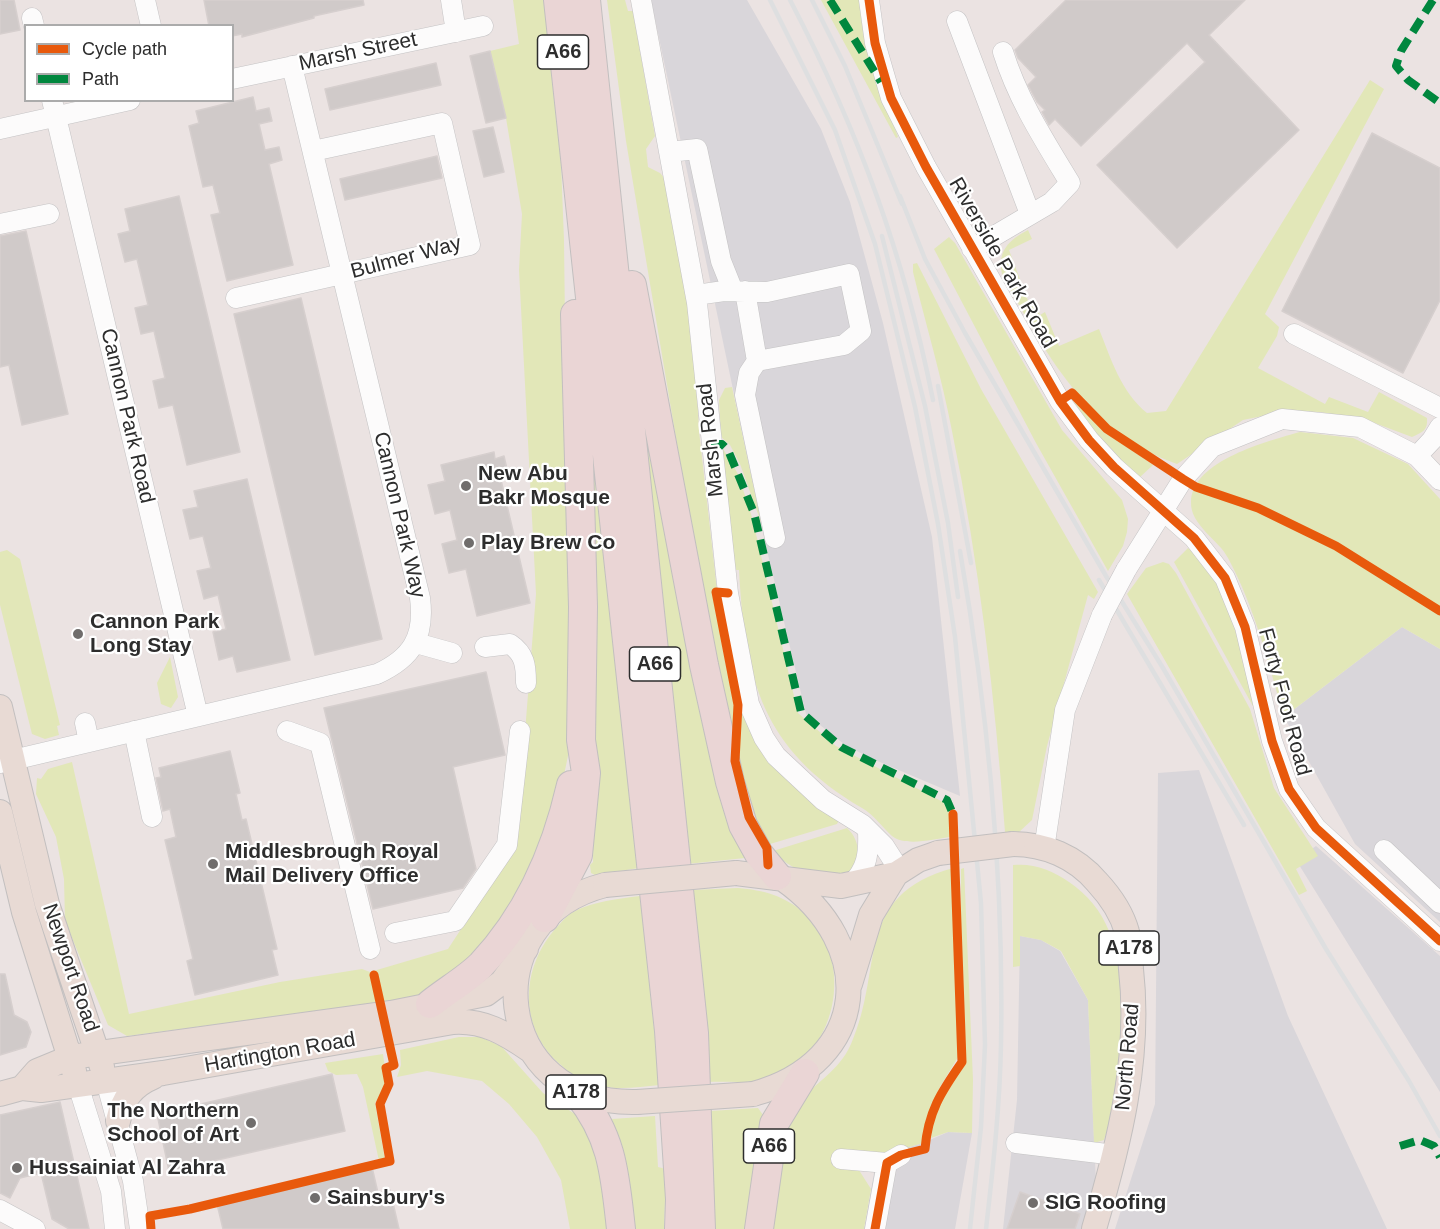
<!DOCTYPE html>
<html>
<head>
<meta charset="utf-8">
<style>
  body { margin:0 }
  #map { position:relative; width:1440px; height:1229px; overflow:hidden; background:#ebe3e2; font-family:Arial,sans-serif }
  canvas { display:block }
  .legend { position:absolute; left:24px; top:24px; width:210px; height:78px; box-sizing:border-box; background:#fff; border:2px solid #ababab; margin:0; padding:8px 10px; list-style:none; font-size:18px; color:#2d2d2d }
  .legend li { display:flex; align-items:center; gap:12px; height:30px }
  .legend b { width:30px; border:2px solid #ababab }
</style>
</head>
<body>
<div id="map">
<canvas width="1440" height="1229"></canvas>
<ul class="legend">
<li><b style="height:8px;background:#e8590c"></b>Cycle path</li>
<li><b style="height:8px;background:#00873e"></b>Path</li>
</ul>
</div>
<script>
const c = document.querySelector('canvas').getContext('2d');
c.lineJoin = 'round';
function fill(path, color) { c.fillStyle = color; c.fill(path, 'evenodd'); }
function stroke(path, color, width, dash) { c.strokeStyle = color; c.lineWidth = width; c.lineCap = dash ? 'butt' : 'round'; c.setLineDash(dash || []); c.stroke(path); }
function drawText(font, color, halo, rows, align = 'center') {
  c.font = font + ' Arial,sans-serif'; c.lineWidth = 4.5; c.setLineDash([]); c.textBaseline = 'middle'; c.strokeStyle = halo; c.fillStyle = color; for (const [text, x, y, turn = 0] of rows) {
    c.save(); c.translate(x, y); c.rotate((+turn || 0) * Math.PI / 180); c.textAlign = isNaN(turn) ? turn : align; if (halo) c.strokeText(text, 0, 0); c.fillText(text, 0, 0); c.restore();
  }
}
fill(new Path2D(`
  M651,0H747L821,129L850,202L883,323L932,537L960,796L868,757L844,744L806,714L766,546Z
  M1402,627L1440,649V922L1355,844L1284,717Z
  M1199,770L1288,1016L1387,1229H1115L1155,1104L1158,773Z
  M1316,846L1440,956V1092L1296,860Z
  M1020,936L1041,940L1060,951L1088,1000L1098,1229H1003L1017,1100Z
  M948,1132L972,1133L955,1229H864L877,1156L923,1143Z`), '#d9d6da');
fill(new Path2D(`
  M513,0H545L560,138L564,240L570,746L557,809L541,855L495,936L436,989L409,999L127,1036L108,1025L65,921L64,879L56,837L36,794L37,778L41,779L48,769L72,762L129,1014L280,982L362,969L370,972L448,949L516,845L536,594L519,270L522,214L506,118L490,51L519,44Z
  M607,0H625L628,11H633L655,136L646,149L648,167L660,173L668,182L693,332V361L696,368L699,431L717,590L714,592L723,651L735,705L733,758L696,557L626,141Z
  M821,0H859L869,54L898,137L896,138Z
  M1370,80L1384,89L1265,314L1279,327L1277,336L1258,368L1325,404L1329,397L1368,412L1379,392L1427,418C1428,430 1423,432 1412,437L1364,419L1320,412L1287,411L1243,420L1177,464C1087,432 1045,353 1002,274C997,251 1009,240 1028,230L1032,239L1009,250L1030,306L1035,305L1040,315L1045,312L1059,346L1099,329C1111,359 1121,392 1147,413L1166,411Z
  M949,237L955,243L1062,430L1122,500L1128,519L1127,532L1123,546L1108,571L1036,443L934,249Z
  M917,263L981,389L1098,592L1094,599L1088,595L1047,746L1032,820L1018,833L1005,832C995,697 979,563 952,431C942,378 926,325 913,272V264Z
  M637,327L725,815L745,858L687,864L655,575Z
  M732,387L762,525L740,464L730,445L721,437L719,400L725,388Z
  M1071,398L1103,430L1153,465L1139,478L1102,442Z
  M1300,432L1353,438L1408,464L1440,499V649L1402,627L1284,717C1268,662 1255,608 1228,558C1219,540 1190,525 1191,502C1192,460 1269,441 1300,432Z
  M594,433L639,868L595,875L591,873L590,865L593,862L596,531L594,530Z
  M722,447L738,474L752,517L798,713L836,746L943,802L950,815V837C934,839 906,847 892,836C882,827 874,815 862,808C762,749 745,681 739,570H735Z
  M1188,548C1235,587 1243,654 1255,710L1174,562Z
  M7,550L20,559L60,725L57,726L59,735L45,739L32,734L0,605V552Z
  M1163,562L1169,564L1176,573L1250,709L1274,788L1318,856L1296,869L1307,891L1299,895L1127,594L1146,568Z
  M170,657L178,697L171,708L161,704L157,683Z
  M739,706C763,753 791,794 839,820L837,824L770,844C739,803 738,756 739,706Z
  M847,828C862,841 864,871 840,878C820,884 785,866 773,851Z
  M1013,865C1034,863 1052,870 1069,882C1087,894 1101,911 1109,931C1130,984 1124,1087 1104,1140L1094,1143L1088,1000L1061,951L1041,940L1020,936V966L1013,967Z
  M953,868L958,1057L940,1087L926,1120L923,1143L882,1155L857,1167L871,1189L864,1229H772C777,1191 776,1136 798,1105C814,1082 839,1072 851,1044C885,968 852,896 953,868Z
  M964,868L973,1080L972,1133L948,1132L931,1138L934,1117L942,1098L966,1061L961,971V869Z
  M738,888C763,890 786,896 805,914C857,961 837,1059 768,1079C751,1084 727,1081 708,1082L692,890Z
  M640,896L660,1085C631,1088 606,1092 579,1079C572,1077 567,1070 561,1065C518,1029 520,967 557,927C562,922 567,915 573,912C594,901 618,899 640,896Z
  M459,1037H480L501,1046L543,1093L581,1118L595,1144L609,1229H570L561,1180L537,1137L509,1104L482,1081L427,1071L397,1077L401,1065L400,1050Z
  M383,1054L387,1084L375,1103L385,1160L379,1161L363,1087L357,1074L336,1075L328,1071L325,1063Z
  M758,1108L763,1115L751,1229H712L710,1111Z
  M655,1116L658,1167L666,1169L664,1229H631L620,1148L612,1119Z`), '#e2e7b8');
const building = new Path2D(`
  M0,0H14L20,30L0,34Z
  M204,0H363L364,5L314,16V18L242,37V34L232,36V26H209Z
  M1066,0H1245L1209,35L1299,130L1177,248L1097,165L1205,62L1187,43L1081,146L1055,119L1049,125L1042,112L1045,110L1037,102L1028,85L1036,77L1018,58L1015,50Z
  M490,51L506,118L486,123L470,56Z
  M436,63L441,85L330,110L325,89Z
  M253,97L256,111L269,108L272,121L259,124L265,150L279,147L282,160L269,164L293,265L227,281L211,215L220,213L213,185L203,187L189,126L199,123L196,111Z
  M493,127L504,172L484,177L473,131Z
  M1372,133L1440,168V300L1403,373L1282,311Z
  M437,156L442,178L345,200L340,179Z
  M179,196L240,452L187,465L173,405L159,408L153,381L165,378L154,331L141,334L135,308L148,305L137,259L125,262L118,234L130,231L125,209Z
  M26,231L68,414L22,425L9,365L0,367V236Z
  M301,298L382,639L315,655L234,314Z
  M494,452L495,459L504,456L509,478L501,480L530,603L477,616L466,569L449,573L442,544L457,540L450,510L435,514L428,485L445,481L441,465Z
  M247,479L290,660L237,672L233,656L219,660L213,632L226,629L218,595L204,599L197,571L211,568L203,536L190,539L183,510L198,507L194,491Z
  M486,672L505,755L453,767L476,869L463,888L373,909L324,708Z
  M230,751L240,793L236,794L242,820L246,819L277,949L272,950L278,975L195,995L187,961L193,959L165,840L176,837L170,809L163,811L156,778L161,777L159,768Z
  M0,974H5L14,1015L27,1022L31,1032L26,1047L0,1055Z
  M332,1074L345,1131L169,1171L157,1114Z
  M60,1102L80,1189L89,1229H69L52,1219L41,1173L20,1178L10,1198L0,1193V1115Z
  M372,1167L378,1193L390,1190L399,1229H223L217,1204Z
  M1020,1192L1080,1214L1075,1229H1007Z`);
fill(building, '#d0cac9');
stroke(building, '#d6cfce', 1.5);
const minor = new Path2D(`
  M145,0L151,26
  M451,0L456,32
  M641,0L697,303L728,593L749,704L764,738L776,756L823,800L863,825L884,846L900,871
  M869,0L875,43L891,98L926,167L1060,401L1089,440L1114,467L1194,538L1225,578L1245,627L1272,741L1289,789L1316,828L1440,941
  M32,18L34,26
  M957,21L1030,214
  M232,79L483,26
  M52,100L198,716
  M0,129L130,100
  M669,152L697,149L698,153L721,261L733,291
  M0,224L49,214
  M972,249L1052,202L1070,183C1044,140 1018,100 1003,52
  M696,295L724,291L767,292L849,274L861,331L844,345L757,361L745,291
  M236,298L470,245L442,123L313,151
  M1294,334L1440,408
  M757,361L749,373L745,395L775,538
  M1417,456L1440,480
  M1126,570L1183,479L1212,447L1282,419L1360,427L1417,456L1432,440L1440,427
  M416,643L452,653
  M485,647L510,644C525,654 526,666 526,683
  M85,723L89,742
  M134,731L152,817
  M287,731L320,743L370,949
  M0,763L377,674C412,658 425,637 420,598L292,66
  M1044,849L1065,710L1102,615
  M1384,850L1440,903
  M851,885C867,869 869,854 868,831
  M395,933L455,921L507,845L520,731
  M106,1081L133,1181L140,1229
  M78,1085L111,1191L115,1229
  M1016,1143L1115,1155
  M841,1159L887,1163L901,1155
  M0,1210L35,1229
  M875,1229L887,1163`);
const major = new Path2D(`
  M0,707L47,904L102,1067
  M0,812L24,912L74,1071
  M1013,844C1045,844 1076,857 1097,882C1110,896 1122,914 1127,932C1131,943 1130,957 1131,969C1141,1058 1119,1144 1094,1229
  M736,873L841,886L896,874L918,860L938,853
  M605,885C473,918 490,1106 637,1102
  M850,984L871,915L896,874
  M22,1088L37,1071L71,1057L391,1013L486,994L502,982L526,949
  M0,1094L22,1088L41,1090L163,1073L453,1022C484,1020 505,1033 530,1050
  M753,1094C871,1062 878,945 783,879
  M118,1121C123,1099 132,1086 153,1077`);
const highway = new Path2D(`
  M558,0L669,1031L680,1199L679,1229
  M586,0L694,1033L701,1229
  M632,285L704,665L730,782L743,825L759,854L777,876
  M545,918L578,855L586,773L581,740L583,607L575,314
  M430,1004C446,991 467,979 481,965C528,915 556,851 571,785
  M578,1094C613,1137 615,1176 621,1229
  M759,1229L774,1124L805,1073`);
stroke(minor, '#c4c3c4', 21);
stroke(major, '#c2bfbf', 26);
stroke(highway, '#c2bfbf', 30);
stroke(minor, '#fcfbfb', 20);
stroke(major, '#e8dad4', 24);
stroke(highway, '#ead5d5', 28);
stroke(new Path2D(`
  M770,0L835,130L875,244L915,407L938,524L955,637L981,903L985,1045L981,1127L970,1229
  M790,0C859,132 904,255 933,400
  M812,0L845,66L902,204
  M900,196L925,259L965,333L1106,576L1163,668L1326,949L1409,1081L1440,1136
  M882,236L925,406L948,523L958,597
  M938,386L971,563
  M960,551C988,712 1004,880 1001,1044C1000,1105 993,1168 986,1229
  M1099,580L1244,825`), '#dedfe0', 4.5);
const minorBridge = new Path2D(`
  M1102,615L1126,570`);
const majorBridge = new Path2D(`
  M938,853L1013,844
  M605,885L736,873
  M637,1102L753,1094`);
stroke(minorBridge, '#c4c3c4', 21, []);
stroke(majorBridge, '#c2bfbf', 26, []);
stroke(minorBridge, '#fcfbfb', 20);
stroke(majorBridge, '#e8dad4', 24);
stroke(new Path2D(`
  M830,0L881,82
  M1433,0L1401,51L1396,66L1408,80L1440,103
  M711,444H722L728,450L754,513L801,712L841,747L947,800L953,814
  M1400,1146L1420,1140L1434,1146L1440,1157`), '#00873e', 8, [15, 8]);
stroke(new Path2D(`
  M869,0L875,43L891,98L926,167L1060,401L1089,440L1114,467L1194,538L1225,578L1245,627L1272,741L1289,789L1316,828L1440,941
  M1060,401L1072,393L1107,429L1183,479L1196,487L1258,508L1336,546L1440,611
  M728,593L716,592L738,705L735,761L749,817L767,848L768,865
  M151,1229L150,1216L190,1209L390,1161L380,1104L389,1084L386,1068L394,1065L374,975
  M875,1229L887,1163L901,1155L925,1149C928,1112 941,1092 962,1062L953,814`), '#e8590c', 9);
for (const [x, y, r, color] of [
  [466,486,6,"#706d6c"],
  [469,543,6,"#706d6c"],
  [78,634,6,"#706d6c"],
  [213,864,6,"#706d6c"],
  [251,1123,6,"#706d6c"],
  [17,1168,6,"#706d6c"],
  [315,1198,6,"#706d6c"],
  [1033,1203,6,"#706d6c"]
]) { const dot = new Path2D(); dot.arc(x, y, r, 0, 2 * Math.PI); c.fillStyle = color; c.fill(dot); stroke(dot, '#fff', 2); }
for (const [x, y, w] of [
  [563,52,51],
  [655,664,51],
  [1129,948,60],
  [576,1092,60],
  [769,1146,51]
]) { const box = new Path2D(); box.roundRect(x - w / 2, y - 17, w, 34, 4.5); c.fillStyle = '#fff'; c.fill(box); stroke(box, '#2d2d2d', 1.5); }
drawText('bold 20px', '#2d2d2d', null, [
  ["A66",563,52],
  ["A66",655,664],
  ["A178",1129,948],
  ["A178",576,1092],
  ["A66",769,1146]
]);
drawText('21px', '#2d2d2d', '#fff', [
  ["Marsh Street",358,52,-12],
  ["Bulmer Way",406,258,-15],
  ["Riverside Park Road",1002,263,60],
  ["Cannon Park Road",127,416,77],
  ["Marsh Road",711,440,-96],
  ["Cannon Park Way",399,515,77],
  ["Forty Foot Road",1284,702,75],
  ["Newport Road",70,968,71],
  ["Hartington Road",280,1053,-10],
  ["North Road",1128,1057,-85]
]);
drawText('bold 21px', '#2d2d2d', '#fff', [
  ["New Abu",478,474],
  ["Bakr Mosque",478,498],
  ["Play Brew Co",481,543],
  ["Cannon Park",90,622],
  ["Long Stay",90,646],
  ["Middlesbrough Royal",225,852],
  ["Mail Delivery Office",225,876],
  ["The Northern",239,1111,"right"],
  ["School of Art",239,1135,"right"],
  ["Hussainiat Al Zahra",29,1168],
  ["Sainsbury's",327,1198],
  ["SIG Roofing",1045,1203]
], 'left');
</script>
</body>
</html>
